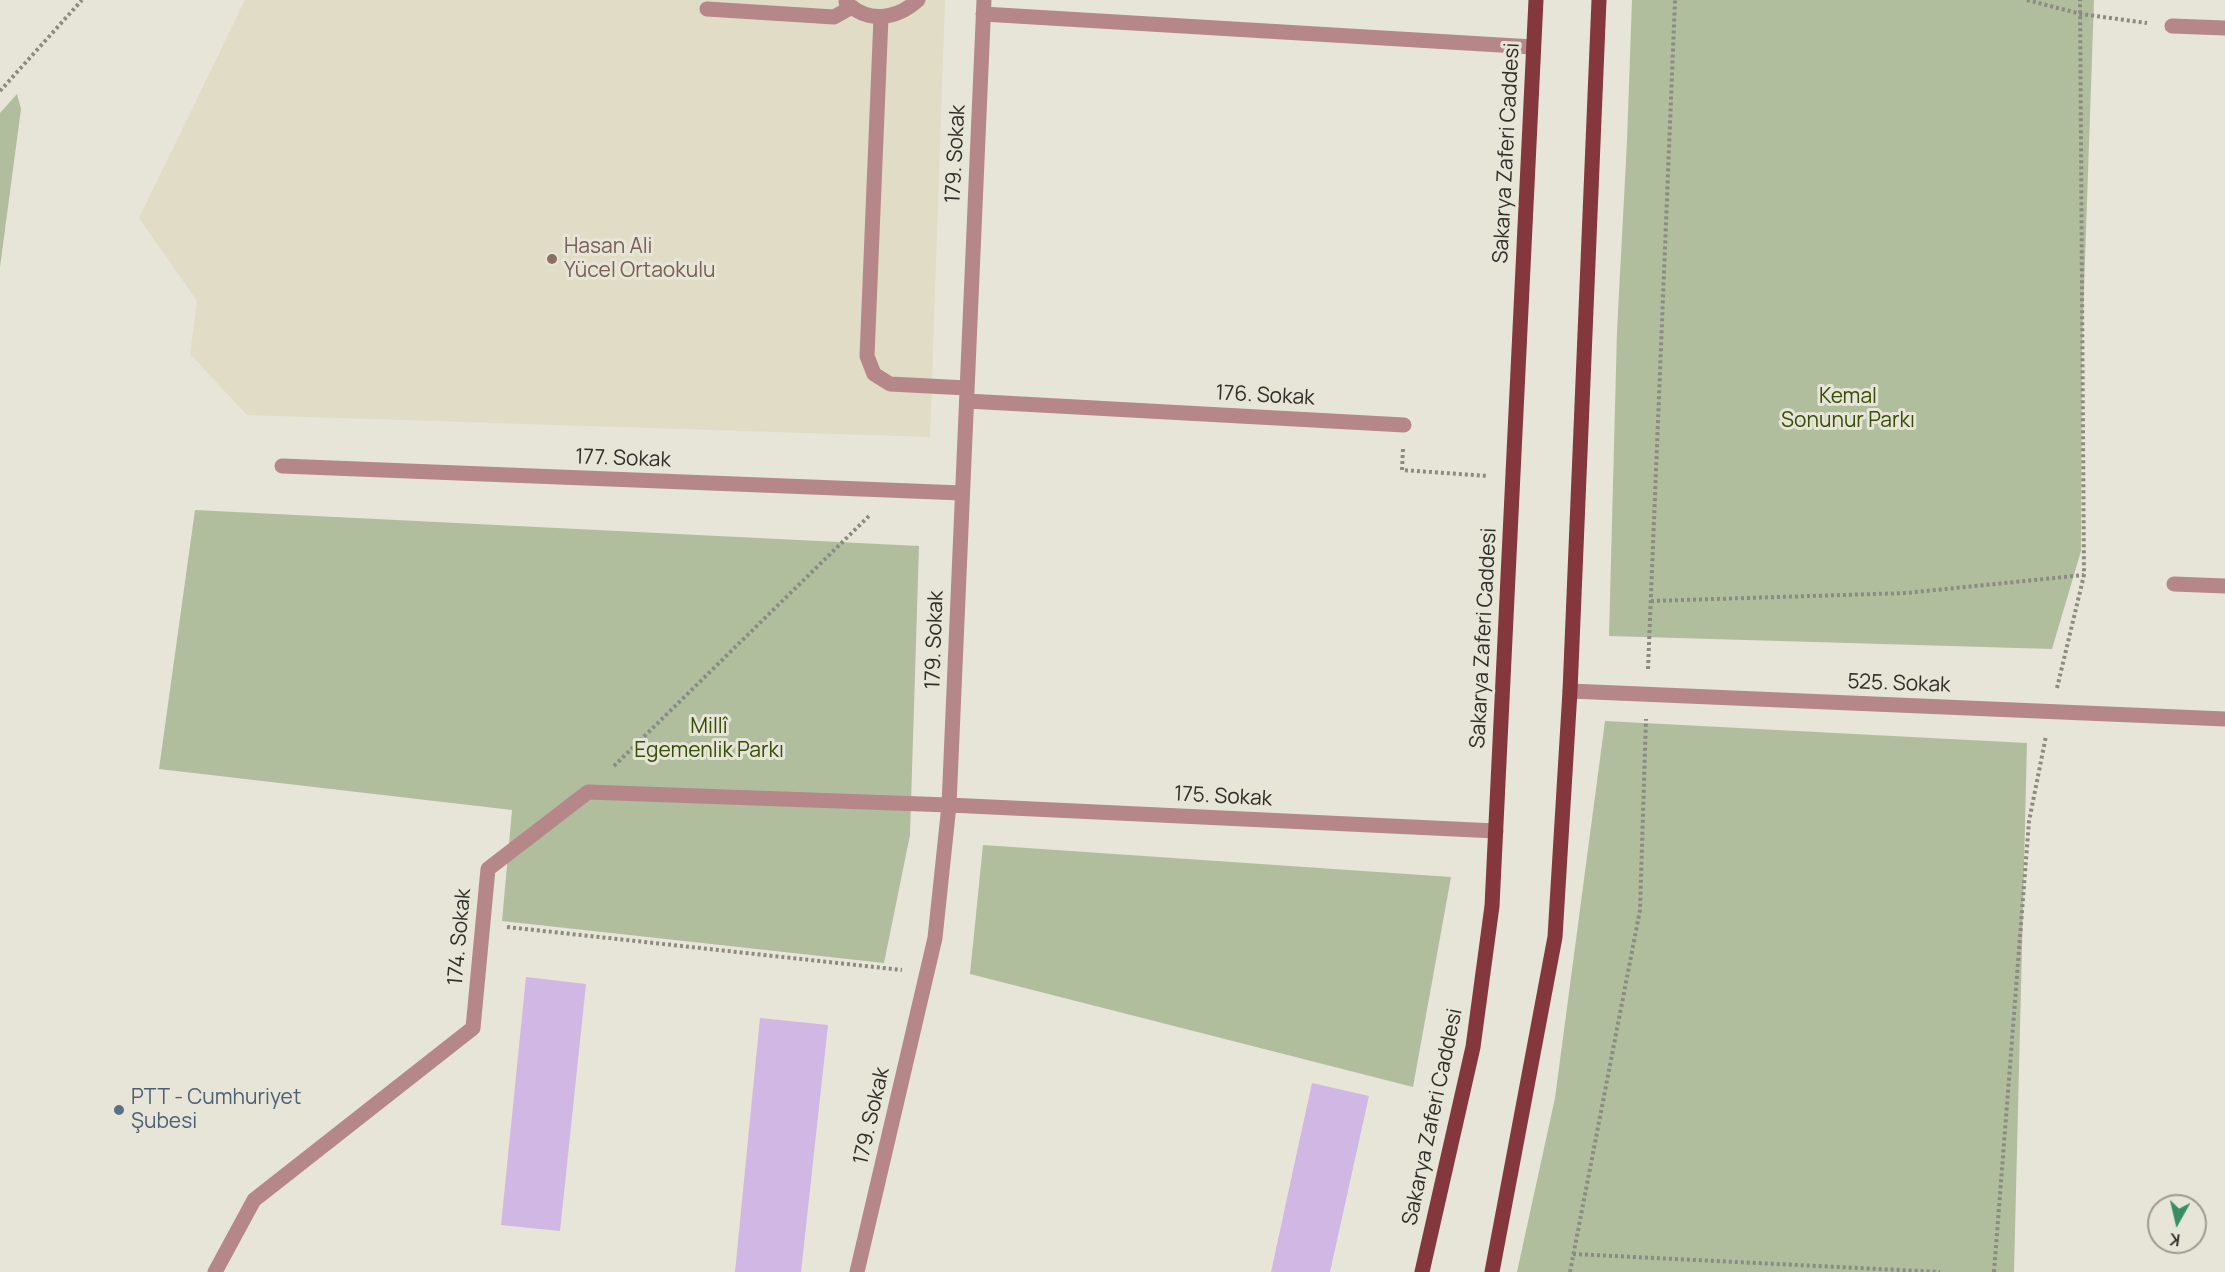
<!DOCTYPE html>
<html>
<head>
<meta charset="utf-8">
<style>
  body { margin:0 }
  #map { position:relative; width:2225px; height:1272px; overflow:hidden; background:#e7e5d7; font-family:Manrope,sans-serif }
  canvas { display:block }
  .north { position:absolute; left:2147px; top:1194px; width:60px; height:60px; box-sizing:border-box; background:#e7e5d7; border:2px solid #9d9c91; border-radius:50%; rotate:188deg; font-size:16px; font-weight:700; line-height:24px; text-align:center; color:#2f2f29 }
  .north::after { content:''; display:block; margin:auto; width:21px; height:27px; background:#398e61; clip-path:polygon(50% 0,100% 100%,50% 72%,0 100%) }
</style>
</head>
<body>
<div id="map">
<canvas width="2225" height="1272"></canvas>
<div class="north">K</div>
</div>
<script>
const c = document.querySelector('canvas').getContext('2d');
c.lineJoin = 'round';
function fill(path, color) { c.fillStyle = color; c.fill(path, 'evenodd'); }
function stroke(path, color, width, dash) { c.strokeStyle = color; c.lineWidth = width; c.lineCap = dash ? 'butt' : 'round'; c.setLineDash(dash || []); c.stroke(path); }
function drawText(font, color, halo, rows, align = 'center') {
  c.font = font + ' Manrope,sans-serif'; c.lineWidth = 6; c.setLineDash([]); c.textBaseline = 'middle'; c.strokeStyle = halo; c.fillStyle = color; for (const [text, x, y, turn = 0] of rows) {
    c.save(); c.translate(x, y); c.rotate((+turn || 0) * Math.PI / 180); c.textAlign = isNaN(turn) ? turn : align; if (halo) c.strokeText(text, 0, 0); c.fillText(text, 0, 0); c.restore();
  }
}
fill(new Path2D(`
  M245,0H945L930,437L247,415L190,354L197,301L139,218Z`), '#e0dcc6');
fill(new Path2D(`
  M1632,0H2094L2082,347L2081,551L2052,649L1609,636L1617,331L1627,141Z
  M17,94L21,109L0,267V113Z
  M195,510L919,546L910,835L884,963L502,921L512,810L159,769Z
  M1605,721L2027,743L2014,1272H1517L1555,1098Z
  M983,845L1451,877L1413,1087L970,974Z`), '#b0be9e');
fill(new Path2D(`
  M526,977L586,984L560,1231L501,1225Z
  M760,1018L828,1025L801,1272H735Z
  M1312,1083L1369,1096L1330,1272H1271Z`), '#d0b7e4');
stroke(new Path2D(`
  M2027,0L2081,14L2147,23
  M0,91L82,0
  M1403,449L1402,470L1488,476
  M1651,601L1906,593L2084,575
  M1648,669L1675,0
  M2057,688L2084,575L2080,0
  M614,766L870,515
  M507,927L902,970
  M1573,1254L1940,1272
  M1570,1272L1640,910L1646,719
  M1994,1272L2029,821L2046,736`), '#8c8b81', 4, [3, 3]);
stroke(new Path2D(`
  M846,2C868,24 897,19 918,0
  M707,9L834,17L852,7
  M983,14L1533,47
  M881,17L867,356L874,374L890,384L967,388
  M2172,26L2225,28
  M967,401L1404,425
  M282,466L962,493
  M2174,584L2225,586
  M1570,691L2225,719
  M215,1272L254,1200L473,1028L488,869L588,792L949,805L1496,831
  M857,1272L935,938L949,805L984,0`), '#b68788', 15);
stroke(new Path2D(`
  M1422,1272L1473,1047L1492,906L1536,0
  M1492,1272L1555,937L1570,691L1599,0`), '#85373e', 15);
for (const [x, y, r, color] of [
  [552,259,6,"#8d6e63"],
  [119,1110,6,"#5c6f8a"]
]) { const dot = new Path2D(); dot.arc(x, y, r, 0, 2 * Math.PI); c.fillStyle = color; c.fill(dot); stroke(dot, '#e7e5d7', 2); }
drawText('21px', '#2f2f29', '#e7e5d7', [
  ["Sakarya Zaferi Caddesi",1507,153,-87],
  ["179. Sokak",956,154,-87],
  ["176. Sokak",1265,396,3],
  ["177. Sokak",623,459,2],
  ["Sakarya Zaferi Caddesi",1484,638,-87],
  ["179. Sokak",935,640,-88],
  ["525. Sokak",1899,684,2],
  ["175. Sokak",1223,797,3],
  ["174. Sokak",460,937,-85],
  ["179. Sokak",872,1116,-77],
  ["Sakarya Zaferi Caddesi",1433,1117,-78]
]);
drawText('21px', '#785e54', '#e7e5d7', [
  ["Hasan Ali",564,247],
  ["Yücel Ortaokulu",564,271]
], 'left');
drawText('21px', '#354d04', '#e7e5d7', [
  ["Kemal",1848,397],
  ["Sonunur Parkı",1848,421],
  ["Millî",709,727],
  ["Egemenlik Parkı",709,751]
]);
drawText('21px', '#4e5e75', '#e7e5d7', [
  ["PTT - Cumhuriyet",131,1098],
  ["Şubesi",131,1122]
], 'left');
</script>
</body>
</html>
